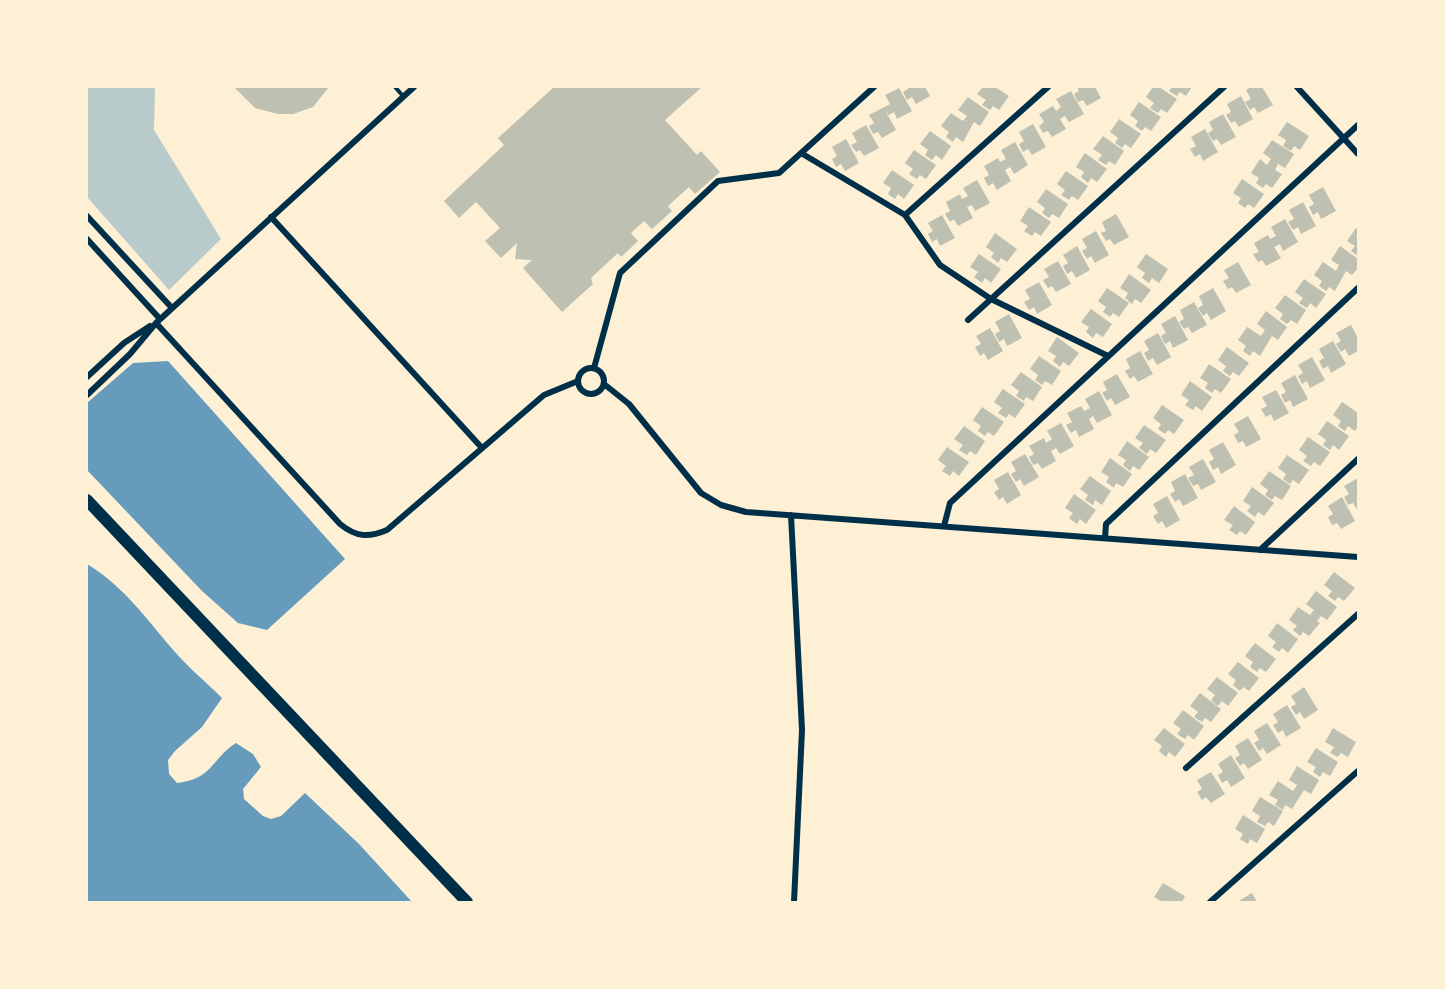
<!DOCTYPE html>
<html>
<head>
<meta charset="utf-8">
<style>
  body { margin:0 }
  #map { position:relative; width:1445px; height:989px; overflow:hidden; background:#fdf0d5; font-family:Inter,sans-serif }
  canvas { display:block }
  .frame { position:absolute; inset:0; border:88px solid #fdf0d5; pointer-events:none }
</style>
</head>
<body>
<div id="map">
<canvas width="1445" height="989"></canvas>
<div class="frame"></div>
</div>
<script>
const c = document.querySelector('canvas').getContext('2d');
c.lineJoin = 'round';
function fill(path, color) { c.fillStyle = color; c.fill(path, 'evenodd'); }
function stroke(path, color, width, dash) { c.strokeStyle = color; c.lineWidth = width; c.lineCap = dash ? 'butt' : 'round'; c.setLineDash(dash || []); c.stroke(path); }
fill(new Path2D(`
  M87,87H155L154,130L221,239L169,290L87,197Z`), '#b9caca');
fill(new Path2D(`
  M168,361L345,559L267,630L238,623L202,591L87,470V403L133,363Z
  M87,564C125,587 147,620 175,652C189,668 207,683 222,698L202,727L175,751L168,760L169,774L177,783C213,779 211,759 236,743L253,754L261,767L243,789L244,799L263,816L271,819L281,816L305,793L359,844L412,902H87Z`), '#669bbc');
fill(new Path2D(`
  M234,87L284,88L329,87L313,107L293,114H278L255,108Z
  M554,87H702L665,120L697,155L701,151L720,172L695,194L689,187L668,206L672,211L652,229L644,221L631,233L638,241L621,257L618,253L591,278L593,284L562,312L523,268L532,260L515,259L517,243L501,258L485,241L500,228L476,202L459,218L444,201L504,145L498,138Z
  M907,87H925L930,96L916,104L912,97L907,100L903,92L908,89Z
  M983,87H995L1009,96L999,110L993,106L990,110L982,105L986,100L977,94Z
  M1077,87H1095L1101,98L1087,106L1083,100L1078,102L1074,94L1079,91Z
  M1153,87H1159L1177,99L1167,113L1161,109L1158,113L1150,108L1154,103L1146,97Z
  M1172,87H1192L1186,96L1180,92L1177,96L1169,91Z
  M1251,87H1262L1273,105L1258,113L1254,107L1250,110L1245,102L1251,99L1246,90Z
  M899,88L912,111L897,119L894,112L889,115L885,110L896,130L882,138L878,132L873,134L869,126L874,123L869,115L890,104L885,95Z
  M1071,91L1084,114L1069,122L1065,116L1060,119L1066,129L1052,137L1048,131L1043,133L1039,126L1044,122L1039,114L1053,106L1056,111L1061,107L1056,99Z
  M1241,96L1253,119L1239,127L1235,121L1231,123L1226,115L1231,112L1227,104Z
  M968,97L989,112L980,126L974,122L963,142L956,137L953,142L946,137L949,132L941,126L951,113L963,121L967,116L958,110Z
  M1139,102L1161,117L1151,131L1145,127L1142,131L1135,126L1138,121L1130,115Z
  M1223,114L1236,137L1221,145L1217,139L1213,141L1208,133L1213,130L1209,122Z
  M1119,119L1141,134L1131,148L1125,144L1122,148L1115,143L1118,138L1110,132Z
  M1287,122L1309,136L1300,150L1294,146L1291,151L1283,146L1286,140L1278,135Z
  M1033,124L1046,147L1032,155L1028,149L1023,152L1019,144L1024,141L1019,132Z
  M866,125L879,148L864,156L860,150L856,152L851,145L857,142L852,133Z
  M1205,129L1218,152L1203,161L1200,154L1195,157L1190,149L1196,146L1191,137Z
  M930,131L951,146L942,160L936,155L932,160L925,155L928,150L920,144Z
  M1103,136L1124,151L1115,165L1109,161L1106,165L1098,160L1102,155L1093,149Z
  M846,139L859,163L845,171L841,164L836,167L832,159L837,156L832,147Z
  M1272,140L1294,154L1285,168L1278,164L1275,170L1282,174L1272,188L1266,184L1263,188L1256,183L1259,178L1251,173L1260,159L1267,165L1271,159L1263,153Z
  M1015,142L1028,165L1014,174L1010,167L1005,170L1011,181L997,190L993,183L988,186L984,178L989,175L984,166L998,158L1000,162L1006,159L1001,150Z
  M914,150L936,165L926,179L920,175L917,179L909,174L913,169L905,163Z
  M1085,153L1107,169L1097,182L1091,178L1088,183L1081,177L1084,172L1076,167Z
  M892,170L914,185L904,199L898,194L895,199L888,194L891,188L883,183Z
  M1066,171L1088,186L1078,200L1072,196L1069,200L1061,195L1065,190L1057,184Z
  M1242,179L1264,194L1254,208L1248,204L1245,208L1238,203L1241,198L1233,193Z
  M977,180L990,203L975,211L972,205L967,207L973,218L958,226L954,219L950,222L945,214L950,211L946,202L960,194L962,199L968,196L963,188Z
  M1323,187L1336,211L1321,219L1318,212L1313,215L1309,207L1314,204L1309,195Z
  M1046,189L1068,204L1059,218L1052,214L1049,218L1042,213L1045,208L1037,202Z
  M1303,202L1316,226L1301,234L1298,227L1293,230L1288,222L1294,219L1289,210Z
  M1029,207L1051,222L1041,236L1035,232L1032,236L1024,231L1028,226L1020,221Z
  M1116,214L1129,237L1114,245L1110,239L1106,241L1101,233L1106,231L1102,222Z
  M942,215L955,238L940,246L937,239L932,242L928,234L933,231L928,223Z
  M1285,219L1298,242L1283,251L1280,244L1274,247L1281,258L1266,266L1262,260L1258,262L1253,254L1259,252L1254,243L1268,235L1270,239L1276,236L1271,227Z
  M1356,228L1358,229V256L1351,251L1355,246L1347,241Z
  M1096,231L1109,255L1095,263L1091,256L1087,259L1082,251L1087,248L1082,239Z
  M995,233L1017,249L1007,262L1001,258L998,263L991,257L994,253L986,247Z
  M1077,246L1090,270L1076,278L1072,271L1067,274L1063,266L1068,263L1063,255Z
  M1340,246L1358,259V268L1352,275L1346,271L1335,291L1329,287L1326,291L1319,286L1322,281L1314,275L1323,262L1336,271L1339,265L1331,260Z
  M979,254L1001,269L991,283L985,278L982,283L974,277L978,272L970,267Z
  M1146,254L1168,269L1159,283L1152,278L1149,283L1142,278L1145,273L1137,267Z
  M1058,261L1071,284L1056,292L1052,286L1048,288L1043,280L1049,277L1044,269Z
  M1238,262L1251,285L1236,293L1232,287L1228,289L1223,281L1229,278L1224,270Z
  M1129,274L1151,290L1141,303L1135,299L1132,304L1125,298L1128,293L1120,288Z
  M1304,279L1326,294L1316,308L1310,303L1307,308L1299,303L1303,298L1295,292Z
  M1039,282L1052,305L1037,314L1034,307L1029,310L1024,302L1030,299L1025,290Z
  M1107,288L1129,303L1119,317L1113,313L1110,317L1103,312L1106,307L1098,301Z
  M1213,288L1226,311L1211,320L1207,313L1203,316L1198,308L1203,305L1199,296Z
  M1285,295L1306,310L1297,324L1291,320L1287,324L1280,319L1283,314L1275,308Z
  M1194,302L1207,325L1192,333L1188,327L1184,329L1179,322L1184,319L1180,310Z
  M1091,309L1112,324L1103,337L1096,333L1093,338L1086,332L1089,327L1081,322Z
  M1266,311L1287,327L1278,340L1272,336L1260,356L1253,351L1250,356L1243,351L1246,346L1238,340L1247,327L1261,336L1265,330L1257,324Z
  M1009,314L1022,338L1007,346L1004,339L999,342L995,334L1000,331L995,322Z
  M1175,316L1188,340L1173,348L1170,341L1165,344L1161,336L1166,333L1161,324Z
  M1351,325L1358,338V351L1349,356L1345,349L1341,352L1336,344L1341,341L1336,333Z
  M990,328L1003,351L988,360L984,353L980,356L975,347L981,344L976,336Z
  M1158,333L1171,357L1157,365L1153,358L1148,361L1144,353L1149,350L1144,341Z
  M1057,337L1079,353L1069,366L1063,362L1060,367L1053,361L1056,356L1048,351Z
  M1333,341L1346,364L1331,373L1328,366L1323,369L1319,361L1324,358L1319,349Z
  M1227,347L1249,363L1239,376L1233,372L1230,376L1223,371L1226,366L1218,360Z
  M1140,351L1153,374L1138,382L1134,376L1130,379L1125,371L1130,368L1126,359Z
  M1039,356L1061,371L1052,385L1045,381L1042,385L1035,380L1038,375L1030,369Z
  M1312,357L1325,380L1310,388L1307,381L1302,384L1298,376L1303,373L1298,365Z
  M1209,364L1231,379L1221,393L1215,389L1212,393L1205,388L1208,383L1200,378Z
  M1021,372L1042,387L1033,401L1026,397L1024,401L1016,396L1019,391L1011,385Z
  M1117,374L1130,397L1115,405L1111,398L1107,401L1102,393L1107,390L1103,382Z
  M1295,375L1308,399L1293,407L1290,400L1285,403L1281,395L1286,392L1281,383Z
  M1190,381L1212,397L1202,411L1196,406L1193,410L1185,405L1189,400L1181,395Z
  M1003,389L1025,404L1015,418L1009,414L1006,418L998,413L1002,408L994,402Z
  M1276,390L1289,413L1274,421L1271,414L1266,417L1261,409L1267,406L1262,397Z
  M1099,391L1112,415L1097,423L1093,416L1089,419L1094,429L1079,437L1076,430L1071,433L1066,425L1072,422L1067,413L1081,406L1084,411L1090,408L1085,399Z
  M1342,402L1358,413V426L1355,431L1348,426L1345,431L1338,426L1341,421L1333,415Z
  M1162,405L1184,420L1174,434L1168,430L1165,434L1158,429L1161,424L1153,418Z
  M982,407L1004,422L994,436L988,432L985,436L978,431L981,426L973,420Z
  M1248,416L1261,439L1246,447L1243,441L1238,443L1234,435L1239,432L1234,424Z
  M1327,421L1349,436L1339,450L1333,445L1330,450L1323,445L1326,440L1318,434Z
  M1061,423L1074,446L1060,454L1056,448L1051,451L1056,461L1042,469L1038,463L1033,465L1029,457L1034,454L1029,446L1044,438L1046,443L1052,439L1047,431Z
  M1144,425L1166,440L1156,453L1150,449L1147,454L1139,448L1143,443L1135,438Z
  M964,426L985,441L976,455L970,451L967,455L959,450L963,445L954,439Z
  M1308,437L1330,452L1320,466L1314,462L1311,466L1303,461L1307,456L1299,450Z
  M1127,441L1149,457L1139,470L1133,466L1130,471L1123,465L1126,460L1118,455Z
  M1223,442L1236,465L1221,474L1218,467L1213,470L1209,462L1214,459L1209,450Z
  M947,447L969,462L959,476L953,471L950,476L942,471L946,466L938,460Z
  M1025,454L1039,477L1024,486L1020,479L1016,482L1011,474L1016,471L1011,462Z
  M1287,455L1309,470L1299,484L1293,480L1290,484L1283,479L1286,474L1278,468Z
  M1110,458L1132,474L1123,487L1116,483L1114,488L1106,482L1109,477L1101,472Z
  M1203,459L1216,482L1201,490L1198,484L1193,486L1188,478L1194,475L1189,467Z
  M1269,471L1291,486L1282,500L1275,496L1272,500L1265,495L1268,490L1260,484Z
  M1008,472L1021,495L1007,504L1003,497L999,500L994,492L999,489L994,480Z
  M1185,474L1198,498L1183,506L1179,499L1175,502L1170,494L1175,491L1171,482Z
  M1090,476L1111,491L1102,505L1095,500L1093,505L1085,500L1088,495L1080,489Z
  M1358,478V511L1353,503L1348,505L1344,497L1349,494L1344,486Z
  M1252,487L1274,503L1264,516L1258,512L1255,517L1247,511L1251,506L1243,501Z
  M1074,494L1096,510L1086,524L1080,519L1077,524L1069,518L1073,513L1065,508Z
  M1167,496L1180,520L1166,528L1162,521L1158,524L1153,516L1158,513L1153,504Z
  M1342,497L1355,521L1341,529L1337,523L1332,525L1328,517L1333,514L1328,506Z
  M1234,506L1255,522L1246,535L1240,531L1237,535L1229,530L1233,525L1224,520Z
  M1334,572L1355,588L1344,601L1338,597L1335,601L1328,596L1332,591L1324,585Z
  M1316,591L1337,607L1327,620L1321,616L1317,621L1320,623L1309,636L1303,632L1300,636L1293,630L1297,626L1289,620L1298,607L1310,615L1314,610L1306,604Z
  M1277,623L1298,639L1288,653L1282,648L1279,652L1272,647L1276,642L1268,636Z
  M1255,643L1276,659L1266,672L1260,668L1257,672L1250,667L1253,662L1245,656Z
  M1238,662L1259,678L1249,691L1243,687L1240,691L1233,685L1236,680L1228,674Z
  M1217,677L1238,693L1228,706L1222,701L1218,706L1211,700L1215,695L1207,689Z
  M1304,687L1318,710L1304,719L1300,712L1296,715L1291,707L1296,704L1291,696Z
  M1200,693L1221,709L1211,722L1205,718L1202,722L1194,717L1198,712L1190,706Z
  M1287,705L1301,728L1286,737L1283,730L1278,733L1273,725L1278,722L1273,714Z
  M1183,710L1204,726L1194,740L1188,735L1185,739L1177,734L1181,729L1173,723Z
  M1267,723L1281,745L1267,754L1263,748L1259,751L1254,743L1259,740L1254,731Z
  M1164,728L1185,744L1175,757L1169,752L1166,757L1159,751L1162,746L1154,740Z
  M1333,728L1356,742L1348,757L1341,753L1338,757L1330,753L1334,747L1325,742Z
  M1248,738L1262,760L1248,769L1244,763L1240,766L1235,758L1240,755L1235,746Z
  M1316,748L1338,762L1330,776L1323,772L1320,777L1313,772L1316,767L1307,762Z
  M1231,755L1245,778L1231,787L1227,780L1222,783L1218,775L1223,772L1218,764Z
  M1297,766L1319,780L1311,794L1304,790L1292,809L1285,805L1283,810L1275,805L1278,800L1269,795L1278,781L1293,791L1297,785L1289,780Z
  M1211,772L1225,794L1211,803L1206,797L1202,800L1197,792L1202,789L1197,780Z
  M1260,797L1283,811L1274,826L1268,822L1265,826L1257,822L1260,816L1252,811Z
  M1243,815L1265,829L1257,843L1250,839L1248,844L1240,839L1243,834L1235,829Z
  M1163,883L1185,896L1182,902H1163L1154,897Z
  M1252,893L1257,902H1237Z`), '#bec0b2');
stroke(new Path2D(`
  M395,87L403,96`), '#003049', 4);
stroke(new Path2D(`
  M1297,87L1358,154
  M801,153L905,215L940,265L991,299L1108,356
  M905,215L1048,87
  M87,216L172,308
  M271,217L482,448
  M87,239L160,319
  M968,320L1224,87
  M156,323L340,524C356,537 368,538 387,530L544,395L578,381
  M578 381a13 13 0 1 1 26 0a13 13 0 1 1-26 0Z
  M594,368L620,273L718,181L779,173L874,87
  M87,377L124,343L150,326
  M604,384L629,404L701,493L721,505L746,512L1358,557
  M87,395L130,354L156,323L414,87
  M791,515L802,730L794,902
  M944,526L950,503L1358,125
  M1105,538L1106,524L1358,288
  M1260,550L1358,459
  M1186,768L1358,614
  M1210,902L1358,771`), '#003049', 6);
stroke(new Path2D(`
  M87,500L467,902`), '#003049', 12);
</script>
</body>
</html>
